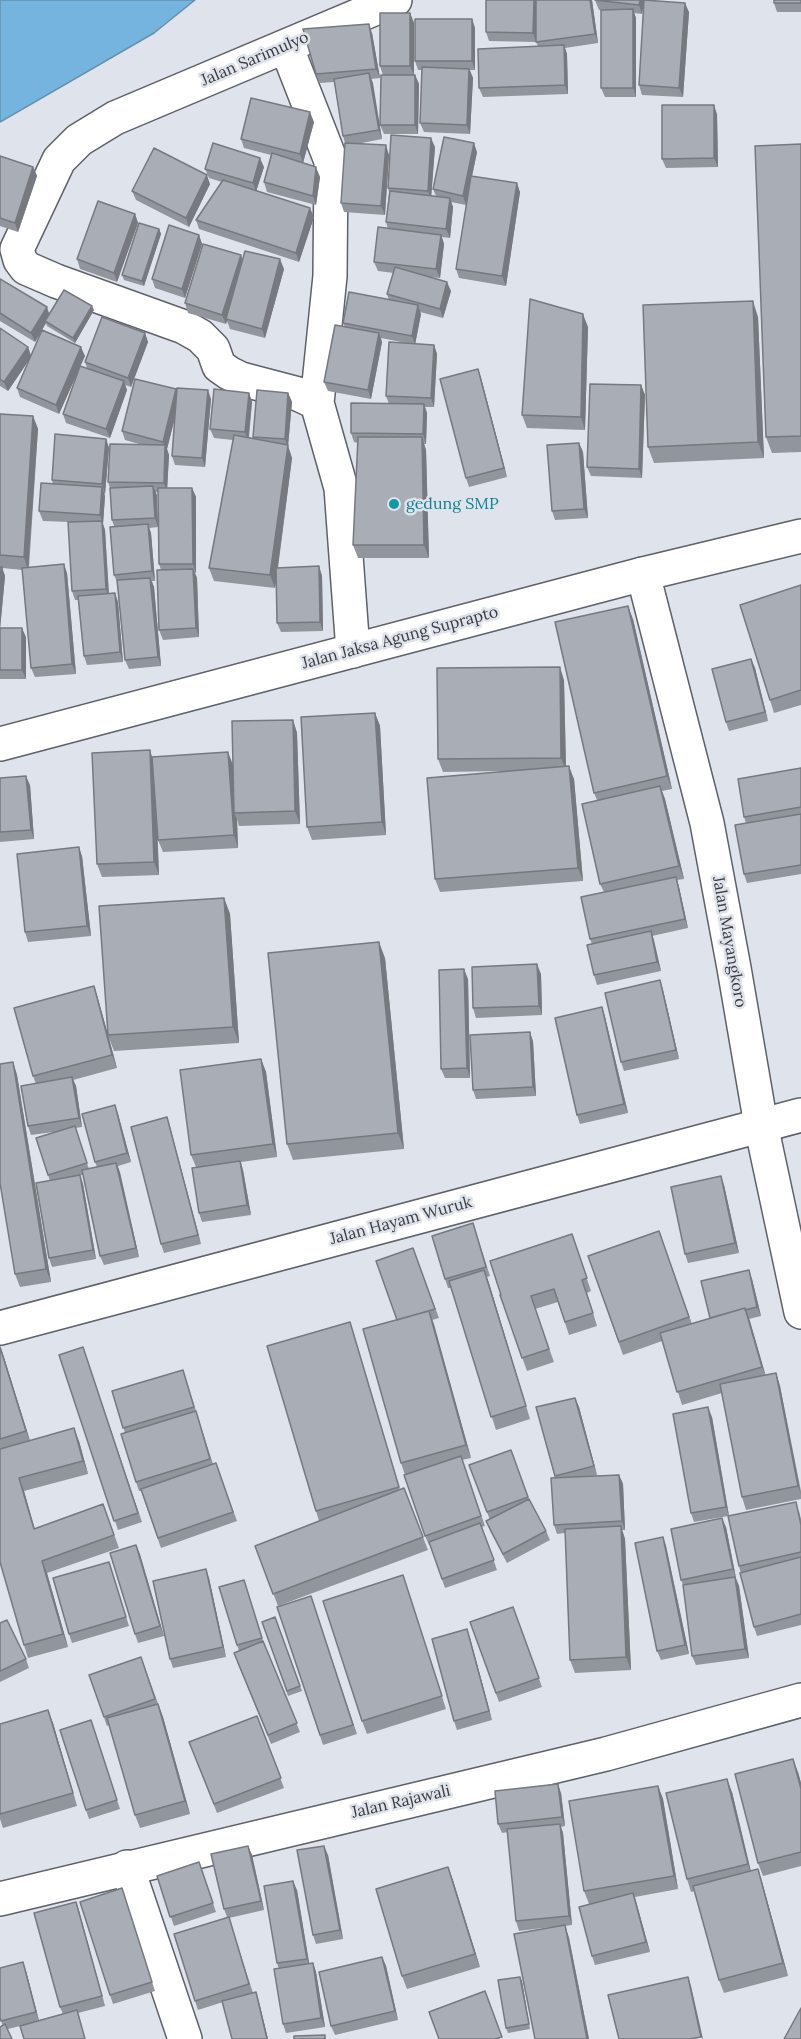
<!DOCTYPE html>
<html>
<head>
<meta charset="utf-8">
<style>
  body { margin:0 }
  canvas { display:block; background:#dfe3ec }
</style>
</head>
<body>
<canvas width="801" height="2039"></canvas>
<script>
const c = document.querySelector('canvas').getContext('2d');
c.lineJoin = 'round';
function fill(path, color) { c.fillStyle = color; c.fill(path, 'evenodd'); }
function stroke(path, color, width, dash) { c.strokeStyle = color; c.lineWidth = width; c.lineCap = dash ? 'butt' : 'round'; c.setLineDash(dash || []); c.stroke(path); }
function drawText(font, color, halo, rows, align = 'center') {
  c.font = font + ' Lora,serif'; c.lineWidth = 5; c.setLineDash([]); c.textBaseline = 'middle'; c.strokeStyle = halo; c.fillStyle = color; for (const [text, x, y, turn = 0] of rows) {
    c.save(); c.translate(x, y); c.rotate((+turn || 0) * Math.PI / 180); c.textAlign = isNaN(turn) ? turn : align; if (halo) c.strokeText(text, 0, 0); c.fillText(text, 0, 0); c.restore();
  }
}
const water = new Path2D(`
  M0,0H195L154,33L0,122Z`);
fill(water, '#75b4de');
stroke(water, '#6490af', 1.5);
const street = new Path2D(`
  M286,46L331,161L330,276L317,403L341,488L353,651
  M317,403L298,394L241,379L229,373L219,366L213,349L200,336L184,327L56,281L26,268L20,260L17,249L59,160L79,140L115,118L395,0
  M643,574L707,823L734,968L761,1125L801,1312
  M127,1867L185,2039`);
const secondary = new Path2D(`
  M0,1328L801,1115
  M0,1899L606,1754L801,1700`);
const primary = new Path2D(`
  M0,744L643,574L801,536`);
stroke(street, '#5e6169', 36);
stroke(secondary, '#5e6169', 36);
stroke(primary, '#5e6169', 36);
stroke(street, '#fff', 33);
stroke(secondary, '#fff', 33);
stroke(primary, '#fff', 33);
fill(new Path2D(`
  M486,0H592L598,43L565,48L567,54L568,94L483,97L479,88L538,46L536,42L489,41L486,32Z
  M595,0H644L642,14L634,13L636,18V97H605L601,88V10H599Z
  M801,0V12H777L774,3Z
  M689,12L683,97L642,95L639,85Z
  M410,13L414,23V75H383L380,66Z
  M472,19L475,28V70H470L473,78L470,134L424,132L420,123L422,70H418L415,61Z
  M372,33L380,78L371,79L382,139L357,144L389,155L385,215L344,212L341,203L345,143L343,136L334,82L319,83L316,74Z
  M415,75L419,84L418,134H384L380,125Z
  M717,114L718,167L666,168L662,159Z
  M314,122L303,163L320,177L316,205L267,192L264,182L271,155L244,148L241,139Z
  M801,144V452L772,453L766,437Z
  M435,147L431,196H436L433,189L477,152L472,176L520,192L506,286L459,278L456,269L466,205L451,202L453,207L450,238L442,237L444,244L440,278L429,277L451,291L443,318L420,312L421,314L415,344L434,345L437,354L434,407H425L427,413L426,444H424L426,450L429,558H358L353,545L358,443L354,442L351,433L389,404L386,396L406,343L381,338L382,342L371,399L328,391L324,382L345,327L343,323L389,300L387,294L394,273L378,271L374,262L388,229L386,222L389,192L388,188Z
  M0,156L33,167L37,176L18,232L0,226Z
  M264,167L256,191L314,217L299,262L199,229L196,220L222,182L209,178L205,169Z
  M210,184L189,227L136,200L132,191Z
  M135,214L138,223L117,282L80,269L77,259Z
  M159,229L161,234L144,286L124,280L122,275Z
  M199,235L202,244L185,298L155,288L152,279Z
  M242,260L284,269L265,338L230,329L227,321L226,324L188,313L185,303Z
  M0,279L50,314L94,310L75,343L47,326L46,323L42,330L85,356L80,366L87,368L85,362L145,333L148,342L131,387L125,385L127,390L110,438L66,423L63,414L76,376L59,414L20,397L17,388L29,360L8,391L0,386V328L28,347L31,355L41,332L35,342L0,321Z
  M758,317L764,458L654,463L648,447Z
  M588,327L585,430L527,428L522,415Z
  M478,369L481,378L507,477L469,487L466,478Z
  M641,385L645,395L642,478L591,476L587,467Z
  M177,391L211,399L205,467L175,465L172,456L175,417L167,449L169,455L167,488H192L196,497V573H195L197,578L199,637L163,640L159,630L161,570L159,564L158,492H156L158,527L149,528L151,533L155,581H152L154,587L161,666L129,669L125,660L118,584L114,575V526L112,520L110,488L108,482L143,445L125,440L122,431Z
  M249,393L252,402L249,438L253,439V437L288,393L292,402L288,446L292,458L278,568L319,566L322,576L323,631L281,632L277,623V575L275,588L214,581L209,568L233,440L214,438L210,429Z
  M0,414L33,416L38,429L29,568L67,573L76,674L35,677L31,668L23,570L2,568L5,576L0,628L26,637V679H0Z
  M106,439L109,448L105,494H104L105,496L103,524L105,530L109,593H115L118,602L123,662L87,665L84,656L79,600H75L72,591L70,522L43,521L39,511L53,484L52,480Z
  M579,443L583,452L588,518L555,520L552,511Z
  M801,585V705L774,713L770,700Z
  M633,619L672,789L662,791L665,799L684,879L677,880L679,887L688,928L652,936L661,971L597,985L594,975L592,944L590,939L604,892L600,884L597,800L594,793Z
  M751,659L755,668L768,721L729,731L726,722Z
  M564,680L566,766L574,779L583,881L440,892L435,879L504,771L443,772L438,759Z
  M375,713L380,726L386,835L312,840L307,827Z
  M293,720L297,733L300,824L239,826L237,819L238,848L163,852L158,840L157,820L159,875L102,877L97,864L152,758L233,765Z
  M801,768V874L747,883L744,874L746,823L744,817Z
  M0,778L30,785L34,839L0,842Z
  M82,856L91,936L28,942L25,932Z
  M224,898L230,914L239,1043L114,1051L109,1038L117,1068L73,1080L76,1086L82,1127L75,1128L89,1169L97,1167L95,1162L118,1114L131,1162L118,1166L139,1257L104,1265L100,1256L83,1175H80L83,1184L96,1259L52,1267L49,1258L50,1181L36,1138L61,1131L31,1135L28,1126L36,1084L33,1076L94,986L98,999L108,1034Z
  M385,958L404,1149L293,1160L287,1144Z
  M541,974L542,1015L476,1018L473,1008Z
  M468,979L470,1078H445L441,1069Z
  M660,980L663,990L679,1059L624,1071L621,1062Z
  M602,1007L605,1017L628,1113L580,1124L577,1115Z
  M533,1041L536,1096L476,1099L473,1090Z
  M261,1059L266,1072L277,1157L241,1162L243,1170L251,1215L202,1222L199,1213L196,1167L191,1155Z
  M13,1062L17,1075L51,1282L20,1287L15,1274Z
  M170,1127L201,1244L164,1253L161,1244Z
  M724,1185L739,1253L688,1263L685,1254Z
  M659,1231L692,1324L710,1318L752,1279L761,1316L749,1319L765,1375L776,1373L780,1386L801,1491V1499L746,1510L742,1497L722,1393L682,1405L662,1341L623,1355L588,1256Z
  M476,1232L490,1276L487,1277L530,1419L496,1430L451,1288H448L445,1279Z
  M572,1234L591,1291L587,1293L597,1326L569,1335L558,1302L535,1309L554,1362L527,1371L500,1295Z
  M413,1248L439,1318L432,1320L471,1458L462,1460L485,1526L482,1527L497,1570L445,1588L430,1545H429L425,1536L401,1463Z
  M350,1322L354,1335L400,1490L404,1488L428,1550L278,1606L255,1546L319,1521L316,1511Z
  M0,1346L30,1441H79L88,1474L24,1491L35,1529L103,1504L119,1548L47,1573L68,1647L28,1658L24,1645L0,1562Z
  M83,1347L142,1522L118,1530L59,1355Z
  M183,1370L213,1464L216,1463L237,1521L161,1548L141,1491H139L136,1482L125,1433L112,1391Z
  M575,1398L579,1407L597,1475L593,1476L619,1475L623,1484L625,1530H622L625,1539L631,1670L575,1673L570,1660L565,1533L557,1534L554,1525L555,1478L536,1407Z
  M712,1417L729,1516L799,1511L801,1519V1625L757,1636L754,1627L739,1566L728,1516L694,1522L691,1513Z
  M511,1450L529,1499L546,1531L550,1540L507,1563L490,1531L486,1521L490,1520L469,1465Z
  M726,1527L736,1578L739,1586L749,1658L696,1665L692,1656L683,1585L681,1580Z
  M663,1537L666,1546L689,1654L661,1660L657,1651Z
  M136,1545L164,1636L138,1643L135,1634Z
  M109,1562L129,1626L72,1643L69,1634Z
  M209,1578L226,1657L173,1668L170,1659Z
  M244,1580L265,1647L300,1732L271,1744L237,1662L239,1651L237,1645Z
  M407,1588L446,1709L367,1734L362,1721Z
  M311,1596L357,1734L323,1745L277,1607Z
  M513,1607L542,1687L499,1702L470,1622Z
  M275,1617L302,1691L288,1696L262,1622Z
  M0,1623L26,1659L29,1668L0,1682Z
  M470,1638L492,1720L457,1730L454,1721Z
  M141,1657L163,1717L190,1814L140,1828L135,1815L109,1725L107,1726L89,1675Z
  M257,1716L284,1788L217,1813L189,1742Z
  M91,1720L120,1809L89,1819L86,1810Z
  M53,1723L77,1806L3,1828L0,1819V1724Z
  M798,1772L801,1783V1866L763,1876L758,1863Z
  M658,1786L663,1799L678,1889L635,1897L650,1952L595,1965L592,1956L589,1904L584,1891Z
  M732,1792L751,1871L762,1882L788,1976L724,1993L719,1980L695,1891L691,1892L687,1879Z
  M561,1793L565,1826L561,1827L563,1833L572,1925L565,1926L569,1938L589,2039H535L551,1927L519,1931L516,1921L508,1832L502,1833L498,1824Z
  M248,1846L252,1855L264,1910L229,1918L253,1993L259,2002L268,2039H232L223,2002L198,2010L195,2001L227,1917L224,1909Z
  M328,1855L343,1939L316,1944L313,1935Z
  M199,1862L216,1912L174,1926L157,1876Z
  M448,1867L480,1967L407,1989L402,1976Z
  M297,1890L309,1964L313,1963L316,1972L325,2027L286,2033L283,2024L279,1969L277,1963Z
  M125,1898L155,1991L113,2004L110,1995Z
  M79,1911L105,2006L78,2013L80,2019L20,2026L8,2029L3,2026L0,2018L26,1971L39,2020L63,2014L60,2007Z
  M382,1957L386,1966L398,2020L335,2035L331,2026Z
  M522,1981L530,2029L508,2033L506,2028Z`), '#91959c');
fill(new Path2D(`
  M534,0H537L536,42L533,33Z
  M590,0H592L598,43L595,34Z
  M640,0H644L642,14L639,5Z
  M685,3L689,12L683,97L679,88Z
  M633,9L636,18V97L633,88Z
  M410,13L414,23V75L410,66Z
  M472,19L475,28V70L472,61Z
  M369,24L372,33L380,78L376,69Z
  M564,45L567,54L568,94L565,85Z
  M469,69L473,78L470,134L467,125Z
  M369,73L373,83L382,139L379,130Z
  M415,75L419,84L418,134L415,125Z
  M714,105L717,114L718,167L714,158Z
  M310,112L314,122L303,163L300,154Z
  M431,138L435,147L431,200L428,191Z
  M474,143L477,152L466,205L463,196Z
  M386,145L389,155L385,215L381,206Z
  M260,158L264,167L256,192L253,183Z
  M33,167L37,176L18,232L15,223Z
  M316,167L320,177L316,205L313,196Z
  M207,175L210,184L189,227L186,218Z
  M517,183L520,192L506,286L502,276Z
  M450,198L453,207L450,238L446,229Z
  M310,208L314,217L299,262L296,253Z
  M135,214L138,223L117,282L114,273Z
  M159,229L161,234L144,286L142,281Z
  M199,235L202,244L185,298L182,289Z
  M441,235L444,244L440,278L436,269Z
  M241,255L244,264L226,324L222,315Z
  M280,259L284,269L265,338L262,329Z
  M447,282L451,291L443,318L440,309Z
  M753,301L758,317L764,458L758,442Z
  M418,305L421,314L415,345L412,336Z
  M92,306L94,310L75,343L73,338Z
  M47,307L50,316L45,321L46,323L35,342L31,333Z
  M583,314L588,327L585,430L581,417Z
  M145,333L148,342L131,387L128,378Z
  M379,333L382,342L371,399L368,390Z
  M434,345L437,354L434,407L431,398Z
  M28,347L31,357L8,391L4,382Z
  M81,347L85,356L59,414L56,405Z
  M478,369L481,378L507,477L504,468Z
  M124,381L127,390L110,438L106,429Z
  M641,385L645,395L642,478L639,469Z
  M176,389L180,398L167,449L169,455L167,493L164,483L165,447L163,442Z
  M208,390L211,399L205,467L202,458Z
  M249,393L252,402L248,441L245,432Z
  M288,393L292,402L288,446L292,458L275,588L270,575L287,447L285,439Z
  M424,404L427,413L426,444L423,434Z
  M33,416L38,429L28,570L24,557Z
  M422,437L426,450L429,558L424,545Z
  M106,439L109,448L105,494L102,484Z
  M579,443L583,452L588,518L584,509Z
  M153,486L157,495L158,527L155,518Z
  M102,487L105,496L103,524L105,530L109,598L106,589L102,521L100,515Z
  M192,488L196,497V573L193,564Z
  M148,524L151,533L155,581L152,571Z
  M64,564L67,573L76,674L72,664Z
  M319,566L322,576L323,631L320,622Z
  M2,567L5,576L0,630V584Z
  M193,569L197,578L199,637L196,628Z
  M150,578L154,587L161,666L158,657Z
  M115,593L118,602L123,662L120,652Z
  M628,606L633,619L672,789L667,776Z
  M22,628L26,637V679L22,670Z
  M751,659L755,668L768,721L765,712Z
  M560,667L564,680L566,770L561,758Z
  M375,713L380,726L386,835L382,822Z
  M293,720L297,733L300,824L295,811Z
  M150,750L154,763L159,875L154,862Z
  M228,752L233,765L234,813L237,819L238,848L234,835Z
  M569,766L574,779L583,881L578,868Z
  M26,776L30,785L34,839L31,830Z
  M660,786L665,799L684,879L679,866Z
  M79,847L82,856L91,936L87,926Z
  M676,877L679,887L688,928L685,919Z
  M224,898L230,914L239,1043L233,1027Z
  M651,931L654,940L661,971L657,962Z
  M379,942L385,958L404,1149L398,1133Z
  M537,964L541,974L542,1015L539,1006Z
  M464,969L468,979L470,1078L467,1068Z
  M660,980L663,990L679,1059L676,1050Z
  M94,986L98,999L117,1068L112,1055Z
  M602,1007L605,1017L628,1113L624,1104Z
  M530,1032L533,1041L536,1096L533,1087Z
  M261,1059L266,1072L277,1157L273,1144Z
  M13,1062L17,1075L51,1282L46,1269Z
  M72,1077L76,1086L82,1127L79,1118Z
  M115,1105L118,1114L131,1162L127,1153Z
  M167,1117L170,1127L201,1244L198,1235Z
  M240,1161L243,1170L251,1215L247,1205Z
  M116,1163L120,1172L139,1257L136,1248Z
  M80,1175L83,1184L96,1259L93,1250Z
  M721,1176L724,1185L739,1253L735,1243Z
  M484,1270L489,1283L530,1419L526,1406Z
  M749,1270L752,1279L761,1316L757,1307Z
  M745,1308L750,1321L767,1380L762,1367Z
  M429,1311L434,1324L471,1458L466,1445Z
  M350,1322L354,1335L403,1500L399,1487Z
  M0,1346L4,1357L31,1444L26,1431Z
  M776,1373L780,1386L801,1495L798,1486Z
  M575,1398L579,1407L597,1475L594,1466Z
  M708,1407L712,1417L729,1516L726,1507Z
  M74,1428L79,1441L88,1474L83,1461Z
  M619,1475L623,1484L625,1530L622,1521Z
  M19,1478L24,1491L38,1542L34,1529Z
  M722,1518L726,1527L736,1578L733,1569Z
  M621,1526L625,1539L631,1670L626,1657Z
  M663,1537L666,1546L689,1654L685,1645Z
  M136,1545L140,1554L164,1636L160,1626Z
  M42,1561L47,1573L68,1647L63,1634Z
  M206,1569L209,1578L226,1657L223,1647Z
  M735,1577L739,1586L749,1658L745,1649Z
  M467,1629L470,1638L492,1720L489,1711Z
  M158,1704L163,1717L190,1814L185,1801Z
  M48,1710L53,1723L77,1806L73,1793Z
  M793,1759L798,1772L801,1783V1789Z
  M727,1779L732,1792L752,1877L748,1864Z
  M558,1784L561,1793L565,1826L562,1817Z
  M658,1786L663,1799L678,1889L674,1876Z
  M560,1824L563,1833L572,1925L569,1916Z
  M248,1846L252,1855L264,1910L261,1901Z
  M324,1846L328,1855L343,1939L340,1930Z
  M448,1867L453,1880L480,1967L475,1954Z
  M758,1869L762,1882L788,1976L783,1963Z
  M293,1881L297,1890L310,1968L307,1959Z
  M633,1893L636,1902L650,1952L646,1942Z
  M76,1902L79,1911L105,2006L102,1996Z
  M565,1925L569,1938L589,2039H587Z
  M382,1957L386,1966L398,2020L395,2011Z
  M23,1962L26,1971L39,2021L36,2012Z
  M313,1963L316,1972L325,2027L321,2018Z
  M520,1977L522,1981L530,2029L529,2024Z
  M688,1977L691,1986L703,2039L701,2037Z
  M256,1992L259,2002L268,2039H267Z`), '#76797f');
const building = new Path2D(`
  M486,0H534L533,33L486,32Z
  M536,0H590L595,34L536,42Z
  M595,0H640L639,5Z
  M644,0L685,3L679,88L639,85Z
  M774,0H801V3H774Z
  M633,9V88H601V10Z
  M380,13H410V66H380Z
  M415,19H472V61H415Z
  M369,24L376,69L316,74L303,29Z
  M564,45L565,85L479,88L478,49Z
  M422,67L469,69L467,125L420,123Z
  M369,73L379,130L343,136L334,79Z
  M381,75H415V125H380Z
  M251,98L310,112L300,154L241,139Z
  M662,105H714V158L662,159Z
  M391,135L431,138L428,191L388,188Z
  M444,137L474,143L463,196L433,189Z
  M213,143L260,158L253,183L205,169Z
  M345,143L386,145L381,206L341,203Z
  M801,144V436L766,437L755,146Z
  M154,148L207,175L186,218L132,191Z
  M272,153L316,167L313,196L264,182Z
  M0,156L33,167L15,223L0,218Z
  M471,176L517,183L502,276L456,269Z
  M223,180L310,208L296,253L196,220Z
  M390,191L450,198L446,229L386,222Z
  M98,201L135,214L114,273L77,259Z
  M139,223L159,229L142,281L122,275Z
  M169,225L199,235L182,289L152,279Z
  M378,227L441,235L436,269L374,262Z
  M203,244L241,255L222,315L185,303Z
  M245,251L280,259L262,329L226,319Z
  M395,267L447,282L440,309L387,294Z
  M0,279L47,307L31,333L0,313Z
  M64,290L92,306L73,338L45,321Z
  M349,292L418,305L412,336L343,323Z
  M530,299L583,314L581,417L522,415Z
  M753,301L758,442L648,447L643,305Z
  M102,317L145,333L128,378L85,362Z
  M335,325L379,333L368,390L324,382Z
  M0,328L28,347L4,382L0,379Z
  M42,330L81,347L56,405L17,388Z
  M389,342L434,345L431,398L386,396Z
  M80,366L124,381L106,429L63,414Z
  M478,369L504,468L466,478L440,379Z
  M135,379L176,389L163,442L122,431Z
  M590,384L641,385L639,469L587,467Z
  M177,388L208,390L202,458L172,456Z
  M214,389L249,393L245,432L210,429Z
  M257,390L288,393L285,439L253,437Z
  M351,403L424,404L423,434L351,433Z
  M0,414L33,416L24,557L0,555Z
  M55,434L106,439L102,484L52,480Z
  M234,435L288,445L270,575L209,568Z
  M358,437H422L424,545H353Z
  M579,443L584,509L552,511L547,445Z
  M110,444L165,445L164,483L108,482Z
  M41,483L102,487L100,515L39,511Z
  M153,486L155,518L112,520L110,488Z
  M158,488H192L193,564H159Z
  M102,521L106,589L72,591L68,522Z
  M148,524L152,571L114,575L110,527Z
  M64,564L72,664L31,668L22,568Z
  M319,566L320,622L277,623L276,568Z
  M0,567H2L0,584Z
  M193,569L196,628L159,630L157,570Z
  M150,578L158,657L125,660L117,580Z
  M801,585V690L770,700L740,605Z
  M115,593L120,652L84,656L78,596Z
  M628,606L667,776L594,793L555,622Z
  M0,628H22V670H0Z
  M751,659L765,712L726,722L712,669Z
  M560,667L561,758L438,759L437,668Z
  M375,713L382,822L307,827L301,717Z
  M293,720L295,811L234,813L232,721Z
  M150,750L154,862L97,864L92,753Z
  M228,752L234,835L158,840L152,757Z
  M569,766L578,868L435,879L427,778Z
  M801,768V807L744,817L738,779Z
  M26,776L31,830L0,832V778Z
  M660,786L679,866L600,884L582,804Z
  M801,814V865L744,874L735,825Z
  M79,847L87,926L25,932L17,854Z
  M676,877L685,919L590,939L581,897Z
  M224,898L233,1027L108,1035L99,906Z
  M651,931L657,962L594,975L587,945Z
  M379,942L398,1133L287,1144L268,953Z
  M537,964L539,1006L473,1008L472,967Z
  M464,969L467,1068L441,1069L439,970Z
  M660,980L676,1050L621,1062L605,993Z
  M94,986L112,1055L33,1076L14,1008Z
  M602,1007L624,1104L577,1115L555,1018Z
  M530,1032L533,1087L473,1090L470,1035Z
  M261,1059L273,1144L191,1155L180,1070Z
  M13,1062L46,1269L15,1274L0,1183V1064Z
  M72,1077L79,1118L28,1126L21,1086Z
  M115,1105L127,1153L95,1162L82,1114Z
  M167,1117L198,1235L161,1244L131,1127Z
  M75,1126L87,1163L48,1175L36,1138Z
  M240,1161L247,1205L199,1213L192,1168Z
  M116,1163L136,1248L100,1256L82,1170Z
  M80,1175L93,1250L49,1258L36,1183Z
  M721,1176L735,1243L685,1254L671,1187Z
  M473,1223L486,1267L445,1279L432,1236Z
  M659,1231L689,1317L619,1342L588,1256Z
  M572,1234L587,1278L582,1280L593,1313L565,1322L554,1289L531,1296L549,1349L522,1358L500,1295H501L490,1261Z
  M413,1248L435,1309L397,1320L376,1261Z
  M484,1270L526,1406L491,1417L449,1281Z
  M749,1270L757,1307L745,1310V1308L710,1318L701,1281Z
  M745,1308L762,1367L677,1392L660,1333Z
  M429,1311L466,1445L401,1463L363,1329Z
  M350,1322L399,1487L316,1511L267,1346Z
  M0,1347L26,1431L0,1439Z
  M83,1347L138,1513L114,1521L59,1355Z
  M183,1370L194,1407L123,1428L112,1391Z
  M776,1373L798,1486L742,1497L720,1384Z
  M575,1398L594,1466L555,1476L536,1407Z
  M708,1407L726,1507L691,1513L673,1414Z
  M196,1411L210,1459L136,1482L121,1434Z
  M74,1428L83,1461L19,1478L34,1529L103,1504L114,1535L42,1561L63,1634L24,1645L0,1562V1449Z
  M511,1450L528,1497L487,1512L469,1465Z
  M461,1456L481,1516L425,1536L404,1475Z
  M216,1463L233,1512L158,1538L141,1489Z
  M619,1475L622,1521L554,1525L551,1478Z
  M404,1488L423,1537L273,1594L255,1546Z
  M529,1499L546,1531L503,1554L486,1521Z
  M796,1502L801,1525V1552L739,1566L728,1516Z
  M722,1518L733,1569L681,1580L671,1529Z
  M480,1523L494,1560L442,1579L429,1542Z
  M621,1526L626,1657L570,1660L565,1529Z
  M663,1537L685,1645L657,1651L635,1543Z
  M136,1545L160,1626L135,1634L110,1553Z
  M801,1557V1614L754,1627L740,1573Z
  M109,1562L126,1617L69,1634L53,1578Z
  M206,1569L223,1647L170,1659L153,1581Z
  M403,1575L442,1696L362,1721L323,1601Z
  M735,1577L745,1649L692,1656L683,1585Z
  M244,1580L262,1638L237,1645L219,1587Z
  M311,1596L353,1725L320,1735L277,1607Z
  M513,1607L539,1678L496,1693L470,1622Z
  M275,1617L300,1686L287,1691L262,1622Z
  M7,1620L26,1659L0,1671V1623Z
  M467,1629L489,1711L454,1721L432,1639Z
  M263,1641L297,1723L268,1735L234,1653Z
  M141,1657L155,1699L104,1717L89,1675Z
  M158,1704L185,1801L135,1815L107,1718Z
  M48,1710L73,1793L0,1814V1724Z
  M257,1716L281,1778L214,1804L189,1742Z
  M91,1720L117,1800L86,1810L60,1730Z
  M793,1759L801,1789V1852L758,1863L735,1774Z
  M727,1779L748,1864L687,1879L666,1793Z
  M558,1784L562,1817L498,1824L495,1791Z
  M658,1786L674,1876L584,1891L569,1801Z
  M560,1824L569,1916L516,1921L507,1829Z
  M248,1846L261,1901L224,1909L211,1854Z
  M324,1846L340,1930L313,1935L297,1850Z
  M199,1862L213,1903L170,1917L157,1876Z
  M448,1867L475,1954L402,1976L376,1889Z
  M758,1869L783,1963L719,1980L693,1886Z
  M293,1881L307,1959L277,1963L264,1886Z
  M122,1888L152,1982L110,1995L80,1902Z
  M633,1893L646,1942L592,1956L579,1907Z
  M76,1902L102,1996L60,2007L34,1913Z
  M229,1917L249,1984L195,2001L174,1934Z
  M565,1925L587,2039H535L514,1934Z
  M382,1957L395,2011L331,2026L319,1972Z
  M23,1962L36,2012L1,2021L0,2018V1968Z
  M313,1963L321,2018L283,2024L274,1969Z
  M520,1977L529,2024L506,2028L498,1980Z
  M688,1977L701,2037L690,2039H619L608,1995Z
  M485,1991L502,2037L495,2039H439L429,2012Z
  M256,1992L267,2039H232L222,2001Z
  M801,2008V2039H784Z
  M77,2010L85,2039H24L20,2026Z
  M5,2024L12,2039H0V2027Z
  M325,2035V2039H294V2036Z`);
fill(building, '#a9adb5');
stroke(building, '#76797f', 1.5);
for (const [x, y, r, color] of [
  [394,504,6,"#0f9aa8"]
]) { const dot = new Path2D(); dot.arc(x, y, r, 0, 2 * Math.PI); c.fillStyle = color; c.fill(dot); stroke(dot, '#dfe3ec', 2); }
drawText('16px', '#3b3c40', '#dfe3ec', [
  ["Jalan Sarimulyo",255,59,-23],
  ["Jalan Jaksa Agung Suprapto",400,638,-15],
  ["Jalan Mayangkoro",729,942,80],
  ["Jalan Hayam Wuruk",401,1221,-15],
  ["Jalan Rajawali",401,1802,-13]
]);
drawText('16px', '#0d838f', '#dfe3ec', [
  ["gedung SMP",406,504]
], 'left');
</script>
</body>
</html>
